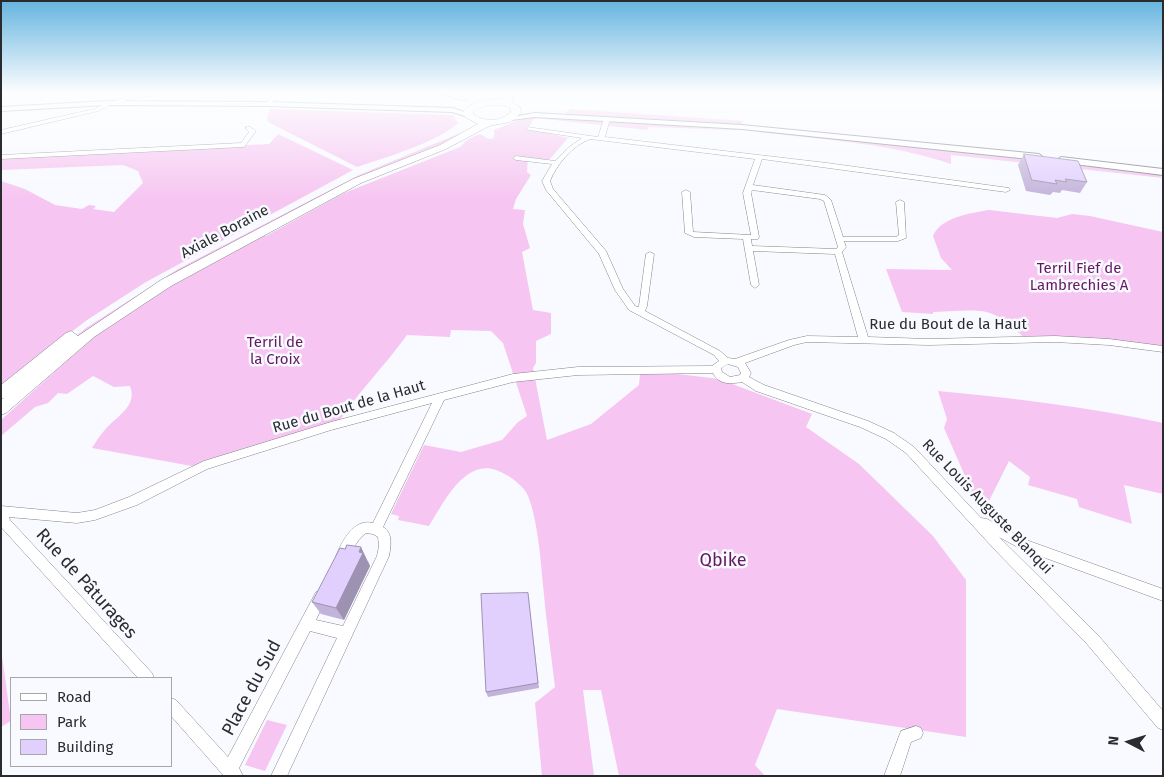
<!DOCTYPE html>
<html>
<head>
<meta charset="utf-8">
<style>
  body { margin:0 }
  #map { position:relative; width:1164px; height:777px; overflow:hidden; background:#f8faff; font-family:"Fira Sans",sans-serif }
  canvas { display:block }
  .frame { position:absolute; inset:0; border:2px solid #2a2b2e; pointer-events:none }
  .legend { position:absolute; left:10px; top:677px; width:162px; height:90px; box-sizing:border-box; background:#f8faff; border:1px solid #a6a7ab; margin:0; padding:6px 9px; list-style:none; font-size:15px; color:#2a2b2e }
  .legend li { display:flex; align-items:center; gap:10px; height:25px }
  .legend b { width:25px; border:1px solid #a6a7ab }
  .north { position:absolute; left:1104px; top:717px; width:50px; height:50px; -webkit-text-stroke:4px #f8faff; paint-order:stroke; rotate:275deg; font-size:14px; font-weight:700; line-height:20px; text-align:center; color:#2a2b2e }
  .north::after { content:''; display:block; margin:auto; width:18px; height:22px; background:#2a2b2e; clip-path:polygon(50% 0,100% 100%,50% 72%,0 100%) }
</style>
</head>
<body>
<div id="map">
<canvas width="1164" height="777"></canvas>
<div class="frame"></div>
<ul class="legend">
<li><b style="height:6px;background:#fff"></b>Road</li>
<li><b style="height:14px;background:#f6c5f1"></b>Park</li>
<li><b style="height:14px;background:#e1d0fe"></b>Building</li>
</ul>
<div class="north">N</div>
</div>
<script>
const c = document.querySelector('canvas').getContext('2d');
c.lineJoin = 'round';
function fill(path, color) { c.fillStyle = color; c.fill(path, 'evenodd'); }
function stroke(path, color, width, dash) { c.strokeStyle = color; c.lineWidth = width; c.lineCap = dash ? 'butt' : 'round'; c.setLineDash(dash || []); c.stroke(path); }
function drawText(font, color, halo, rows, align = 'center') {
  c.font = font + ' "Fira Sans",sans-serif'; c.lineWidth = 5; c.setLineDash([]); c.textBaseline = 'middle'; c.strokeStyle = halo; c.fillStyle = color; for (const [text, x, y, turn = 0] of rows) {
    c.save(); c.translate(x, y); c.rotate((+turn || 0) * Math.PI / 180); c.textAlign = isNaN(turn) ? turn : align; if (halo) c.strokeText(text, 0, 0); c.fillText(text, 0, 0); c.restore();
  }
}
fill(new Path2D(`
  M270,109L453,115L458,123C438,142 384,158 357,167L268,122L267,118Z
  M570,109L744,121L741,124L565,114Z
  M537,117L736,130L649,127L647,130L535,118L528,128L568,138L549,160L528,158L527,172L531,175L516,199L513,209L525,210L523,224L530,248L522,252L533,310L551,313V334L536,341V363L533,368L547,440L591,424L639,385L640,374H678L719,379L812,414L806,427L859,464L933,536L966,580V737L777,709L755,765L765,776H619L601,690H583L594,776H542L535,703L555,687C551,653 546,620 543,585C541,562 537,512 526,492C519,482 507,474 496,470C464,459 443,504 429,526L398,520L399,516L391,514L424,445L461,452L502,440L518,422L527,416L503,343L491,331L451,330L450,337L407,335C384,367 355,395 335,428L203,468L92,448C96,442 99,436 104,431C116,416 138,407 130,386L114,387L93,376L67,394L58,393L48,403L35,407L1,436V420L61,366L76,349L139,303L258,236H266L344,193L460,147L468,139L480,134L489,139L494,138V130L521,119Z
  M470,129L439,147L393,163L178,274L1,404V397L86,328L178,269L359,175Z
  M759,131L1155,172L1163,178L951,155V164C890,143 824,140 759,132Z
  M278,134L353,170L146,282L87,320L1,386V181L25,189L55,205L82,209L89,205L96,206L93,209L114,212L143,183L138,171L123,165L1,170V157L269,144Z
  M989,210L1057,218L1072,214L1090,216L1163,232V349L1109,342L1026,340C992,303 980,311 933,312V314L902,312L886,269L952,270L941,258L933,236C941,217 971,213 989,210Z
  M938,391C1014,398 1088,407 1163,423V494L1124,485L1132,524L1079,507L1077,499L1028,485L1030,477L1009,461L982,515L944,428L947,419Z
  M1,649L11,721L1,727Z
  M267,720L287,725L265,771L245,765Z`), '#f6c5f1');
const minor = new Path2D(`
  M164,91H184L181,93L132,98L115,105L112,103L131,94Z
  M276,91H282L270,105H266V103Z
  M432,91H441L468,99L465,101Z
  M105,102H109V106L98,111L1,134V130L94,109L104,104Z
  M607,117L610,119L605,137L827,163L1009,188L1010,190L1006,192L762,159L753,185L825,195L831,200L843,237H896L899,235L896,202L900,200L904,202L906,238L898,241H844L846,247L842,252L868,337L929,339L1055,336L1109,339L1163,346V352L1109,345L1055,342L929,345L807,342L794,345L745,363L751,373L749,377L764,385L868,421L894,433L914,447L981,518L987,519L1029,541L1163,589V601L1021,549L999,537L1097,634L1163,711V730L1158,728L1087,644L996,551L906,453L886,439L860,427L756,391L742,382C730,384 719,385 713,373L578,375L513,382L444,400L383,527C393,533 391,546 389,556L287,776H271L337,638L310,631L239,768L243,776H224L171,716V698L176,700L228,757L316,592L321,590L326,592L327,596L316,620L343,626L377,556L379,546L378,537L373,534L366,533C355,540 351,558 342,562L338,560L336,556C342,541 354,518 373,523L432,403L331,430L207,469L137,505L95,520L77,523L9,517L10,520L152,673L154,678H138L1,527V506L77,513L95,510L129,497L204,461L331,422L513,374L578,367L712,366L719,361L714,355L629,310L615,290L599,254L546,190L542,181L552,164L516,160L513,158L516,156L555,161L568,148L582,138L529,130L526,128L527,127L598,137L604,119ZM590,139L755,159L743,193L751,235L693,232L690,192L686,190L682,192L685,233L694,237L743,239L751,285L755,288L759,285L753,251L835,254L858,337L807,336L789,340L735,359L728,358L720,351L645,311L647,306L654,254L650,252L646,254L639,306L638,307L635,306L623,289L606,251L553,189L550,181C557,164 572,146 590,139ZM752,190L820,199L824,201L838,247L836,249L752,246L751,239H758L759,237L751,193ZM728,364L738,367L741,373L740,375L730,377L722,372L721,368Z
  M246,127H250L256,131L245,146L243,147L1,159V155L241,143L249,132L246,129Z
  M916,726L921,728L923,733L921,738L911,742L900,776H884L901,731Z`);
const major = new Path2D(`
  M107,101L268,102L453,108L472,115L468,117L452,112L268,106L107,105L1,111V107Z
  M535,113L742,125L1039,154L1043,157L1039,160L742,129L535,117L511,120L507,118Z
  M1061,157L1163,169V175L1058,162L1057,160Z`);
const highway = new Path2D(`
  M509,91H518L512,97L513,103L520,107L521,113L510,122L489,126L446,149L361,183L171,286L94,337L6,413L1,415V400L4,398L1,399V385L66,333L71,331L78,336L161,280L353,179L440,145L478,124L465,117L463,112C473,99 488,99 504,99ZM486,105H503L511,108V112C500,122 486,122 474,115L473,112Z`);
stroke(minor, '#82848b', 1);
stroke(major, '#82848b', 2);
stroke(highway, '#82848b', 1);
fill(minor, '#fff');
fill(major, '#fff');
fill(highway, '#fff');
fill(new Path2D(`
  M1024,154L1087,182L1080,193L1062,190L1060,193L1053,192L1050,195L1026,191L1018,165Z
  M368,561L370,566L344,620L321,614L312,602Z
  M528,593L539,688L488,697L486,692Z`), '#c2b3da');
fill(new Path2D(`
  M361,547L370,566L344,620L336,608Z`), '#9e92b2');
const building = new Path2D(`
  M1024,154L1078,161L1087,182L1065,179L1067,182L1055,180L1057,184L1032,180Z
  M347,545L361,547L359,552L363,553L336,608L312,602L340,548L345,549Z
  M528,593L538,683L486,692L481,594Z`);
fill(building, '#e1d0fe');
stroke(building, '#9e92b2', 1);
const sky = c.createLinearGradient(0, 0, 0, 200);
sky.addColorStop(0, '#65b4df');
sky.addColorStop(0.46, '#fcfdff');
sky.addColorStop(1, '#fcfdff00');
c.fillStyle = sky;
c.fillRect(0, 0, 1164, 200);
drawText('15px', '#2a2b2e', '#f8faff', [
  ["Axiale Boraine",225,232,-28],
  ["Rue du Bout de la Haut",948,325],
  ["Rue du Bout de la Haut",349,407,-16],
  ["Rue Louis Auguste Blanqui",987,507,46]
]);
drawText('15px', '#641962', '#f8faff', [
  ["Terril Fief de",1079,269],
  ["Lambrechies A",1079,286],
  ["Terril de",275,343],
  ["la Croix",275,360]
]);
drawText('18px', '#641962', '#f8faff', [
  ["Qbike",723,561]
]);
drawText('18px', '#2a2b2e', '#f8faff', [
  ["Rue de Pâturages",86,584,48],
  ["Place du Sud",252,688,-62]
]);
</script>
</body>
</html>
